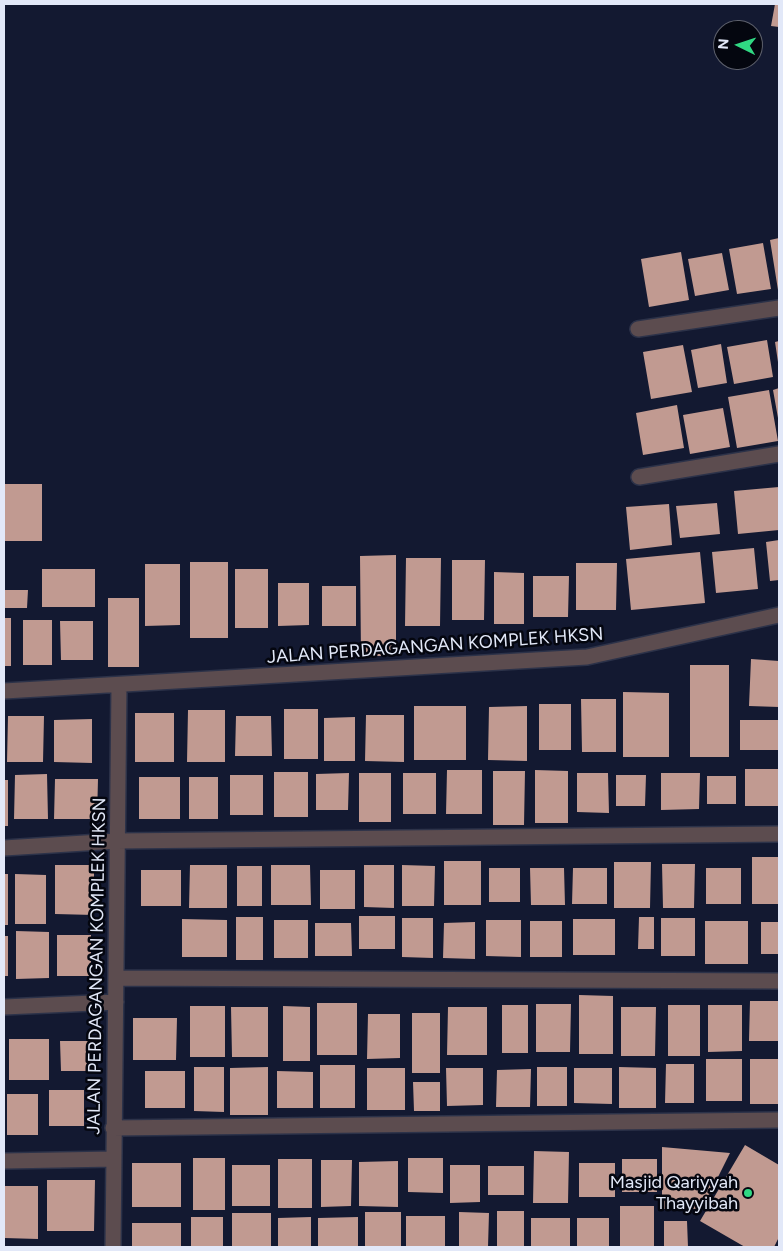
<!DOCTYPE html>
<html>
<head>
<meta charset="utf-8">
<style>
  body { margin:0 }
  #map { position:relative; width:783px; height:1251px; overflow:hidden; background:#131931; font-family:Figtree,sans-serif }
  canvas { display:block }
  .frame { position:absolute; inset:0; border:5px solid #e2e8f8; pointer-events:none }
  .north { position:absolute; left:713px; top:20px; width:50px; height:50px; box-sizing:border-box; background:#04060f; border:1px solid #5d606c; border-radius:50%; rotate:274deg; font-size:14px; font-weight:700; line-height:20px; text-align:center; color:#e2e8f8 }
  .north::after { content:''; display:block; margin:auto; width:18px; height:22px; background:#30d883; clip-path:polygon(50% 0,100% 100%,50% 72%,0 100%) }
</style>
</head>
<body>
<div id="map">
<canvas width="783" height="1251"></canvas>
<div class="frame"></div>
<div class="north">N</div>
</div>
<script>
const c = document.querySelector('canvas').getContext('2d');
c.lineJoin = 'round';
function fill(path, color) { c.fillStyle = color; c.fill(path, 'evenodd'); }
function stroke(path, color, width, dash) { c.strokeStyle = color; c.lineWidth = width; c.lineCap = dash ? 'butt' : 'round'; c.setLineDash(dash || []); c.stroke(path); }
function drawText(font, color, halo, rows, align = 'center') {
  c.font = font + ' Figtree,sans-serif'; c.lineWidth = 5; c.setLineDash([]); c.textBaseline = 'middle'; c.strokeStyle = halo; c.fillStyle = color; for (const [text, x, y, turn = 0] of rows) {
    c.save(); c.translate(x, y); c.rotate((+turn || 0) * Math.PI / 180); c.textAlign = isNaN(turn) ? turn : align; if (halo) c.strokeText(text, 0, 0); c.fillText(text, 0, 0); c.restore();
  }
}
fill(new Path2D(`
  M775,4H779V27L771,26Z
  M779,238V290H778L770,240Z
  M763,243L771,289L737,294L729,249Z
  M681,252L689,300L649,307L641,259Z
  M722,253L729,290L695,296L688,259Z
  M767,340L773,377L734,384L727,347Z
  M779,341V362H778L775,342Z
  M721,344L727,383L698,388L691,350Z
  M683,345L692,392L651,399L643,352Z
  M779,388V418H778L773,390Z
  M769,390L778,441L737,448L728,397Z
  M677,405L684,448L643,455L636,413Z
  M723,408L730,447L690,454L683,415Z
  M4,484H42V541H4Z
  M779,487V530L738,534L734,491Z
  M717,503L720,534L680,538L676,506Z
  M669,504L672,545L630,550L626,507Z
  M779,540V580L770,581L766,542Z
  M754,548L758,589L716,593L712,552Z
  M700,552L705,603L631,610L626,559Z
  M396,555V656H361L360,556Z
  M406,558H441L440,626H405Z
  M452,560H485L484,620H452Z
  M190,562H228V638H190Z
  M576,563H617L616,610H576Z
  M145,564H180V625L145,626Z
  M42,569H95V607H42Z
  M235,569H268V628H235Z
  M494,572L524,573V624H494Z
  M533,576H569L568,617H533Z
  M278,583H309V625L278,626Z
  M322,586H356V626H322Z
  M4,590H28L27,608H4Z
  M108,598H139V667H108Z
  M4,618H11V666H4Z
  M23,620H52V665H23Z
  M60,621H93V660H61Z
  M751,659L779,661V707L749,706Z
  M690,665H729V757H690Z
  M623,692L669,693V757H623Z
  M581,699H616V752H582Z
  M539,704H571V750H539Z
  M414,706H466V760H414Z
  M527,706V761L488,760L489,707Z
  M284,709H318V759H284Z
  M188,710H225V762H187Z
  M135,713H174V762H135Z
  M366,715H404V762L365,761Z
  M8,716H44L43,762H7Z
  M236,716H271L272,756H235Z
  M355,717V761H324V718Z
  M92,719V763L54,762V720Z
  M740,720H779V750H740Z
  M745,769H779V806H745Z
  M447,770H482V814H446Z
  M535,770L568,771V823H535Z
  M493,771H525L524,825H493Z
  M274,772H308V817H274Z
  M349,773L348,810H316V774Z
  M359,773H391V822H359Z
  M403,773H436V814H403Z
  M577,773H608L609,813L577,812Z
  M661,773H700L699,809L661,810Z
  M47,774L48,819H14L15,775Z
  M230,775H263V815H230Z
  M616,775H646L645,806H616Z
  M707,776H736V804H707Z
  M139,777H180V819H139Z
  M189,777H218V819H189Z
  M55,779H98L97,819H54Z
  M4,780H8V826H4Z
  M752,857H779V904H752Z
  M444,861H481V905H444Z
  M614,862H651L650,908H614Z
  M662,864H695L694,908H663Z
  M55,865H94V915L55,914Z
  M190,865H227V908H189Z
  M271,865H310L311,905H271Z
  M364,865H394V908L364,907Z
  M402,865L435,866L434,906H402Z
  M237,866H262V906H237Z
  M489,868H520V902H489Z
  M530,868H564L565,905H531Z
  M573,868H607V904H572Z
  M706,868H741V904H706Z
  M141,870H181V906H141Z
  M320,870H355V909H320Z
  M4,874H8V925H4Z
  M15,874L46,875V924H15Z
  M359,916H395V949H359Z
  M236,917H263V960H236Z
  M639,917H654V949H638Z
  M402,918H433V958L402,957Z
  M661,918H695V956H661Z
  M182,919L227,920V957H182Z
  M573,919H615V955H573Z
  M274,920H308V958H274Z
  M486,920H521V957L486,956Z
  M530,921H562V957H530Z
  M705,921H748V964H705Z
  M475,922V959L443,958L444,923Z
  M761,922H779V954H761Z
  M315,923H351L352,956H315Z
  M16,931L49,932V978L16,979Z
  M57,935H91V976H57Z
  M4,936H8V976H4Z
  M579,995L613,996V1054H579Z
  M750,1001H779V1041H749Z
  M317,1003H357V1055H317Z
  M536,1004H571L570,1052H536Z
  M502,1005H528V1053H502Z
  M668,1005H700V1056H668Z
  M708,1005H742V1051L708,1052Z
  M190,1006H225V1057H190Z
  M283,1006L310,1007V1061H283Z
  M231,1007H268V1057H232Z
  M448,1007H487V1055H447Z
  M621,1007H656L655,1056H621Z
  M412,1013H440V1073H412Z
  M368,1014H400V1058L367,1059Z
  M133,1018H177L176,1060H133Z
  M9,1039H49V1080H9Z
  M60,1041H96V1071H61Z
  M706,1059H742V1101H706Z
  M750,1059H779V1104H750Z
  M666,1064H694V1103H665Z
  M320,1065H355V1108H320Z
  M194,1067H224V1112L194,1111Z
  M268,1067V1115H230V1068Z
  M537,1067H567V1106H537Z
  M619,1067L656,1068V1108H619Z
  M367,1068H405V1110H367Z
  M446,1068H483V1105L447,1106Z
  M574,1068H612V1104L574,1103Z
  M531,1069L530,1107H496L497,1070Z
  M145,1071H185V1108H145Z
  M277,1071L313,1072V1108H277Z
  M413,1082H440V1111H414Z
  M49,1090H84V1126H49Z
  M7,1094H38V1135H7Z
  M745,1145L779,1165V1237L774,1247H745L700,1221Z
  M662,1147L730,1153L702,1209H662Z
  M534,1151L569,1152L568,1203H533Z
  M193,1158H225V1210H193Z
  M408,1158H443V1193L408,1192Z
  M278,1159H312V1208H278Z
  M622,1159H657V1192H622Z
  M321,1160H352L351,1206L321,1207Z
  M398,1161V1207L359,1206V1162Z
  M132,1163H181V1207H132Z
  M579,1163H615V1197H579Z
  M232,1165H270V1206H232Z
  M450,1165H480V1202L450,1203Z
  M488,1166H524V1195H488Z
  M47,1180H95L94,1231H47Z
  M5,1186H38V1239L4,1238Z
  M620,1206H654V1247H620Z
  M497,1211H524V1247H497Z
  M365,1212H401V1247H365Z
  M459,1212L489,1213L488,1247H459Z
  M232,1213H271V1247H232Z
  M406,1216H445V1247H406Z
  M191,1217H223V1247H191Z
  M311,1217V1247H278V1218Z
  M358,1217V1247H318V1218Z
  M531,1218H570V1247H531Z
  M577,1218H609V1247H577Z
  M664,1221H687L688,1247H664Z
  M132,1223H181V1247H132Z`), '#c19a91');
const street = new Path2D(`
  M638,329L779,308
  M639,477L779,454
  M4,691L587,657L779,615
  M4,848L117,841L779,834
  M116,978L779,981
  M4,1007L116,1002
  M113,1128L779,1120
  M4,1161L114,1159
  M113,1247L119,686`);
stroke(street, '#2c3249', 18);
stroke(street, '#5c4c4f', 15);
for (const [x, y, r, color] of [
  [748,1193,5,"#30d883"]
]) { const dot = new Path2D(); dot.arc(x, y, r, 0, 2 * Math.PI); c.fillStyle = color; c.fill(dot); stroke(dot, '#04060f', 2); }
drawText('18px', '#e2e8f8', '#04060f', [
  ["JALAN PERDAGANGAN KOMPLEK HKSN",435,646,-4],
  ["JALAN PERDAGANGAN KOMPLEK HKSN",97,966,-89]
]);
drawText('18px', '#e2e8f8', '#04060f', [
  ["Masjid Qariyyah",738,1183],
  ["Thayyibah",738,1204]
], 'right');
</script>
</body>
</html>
